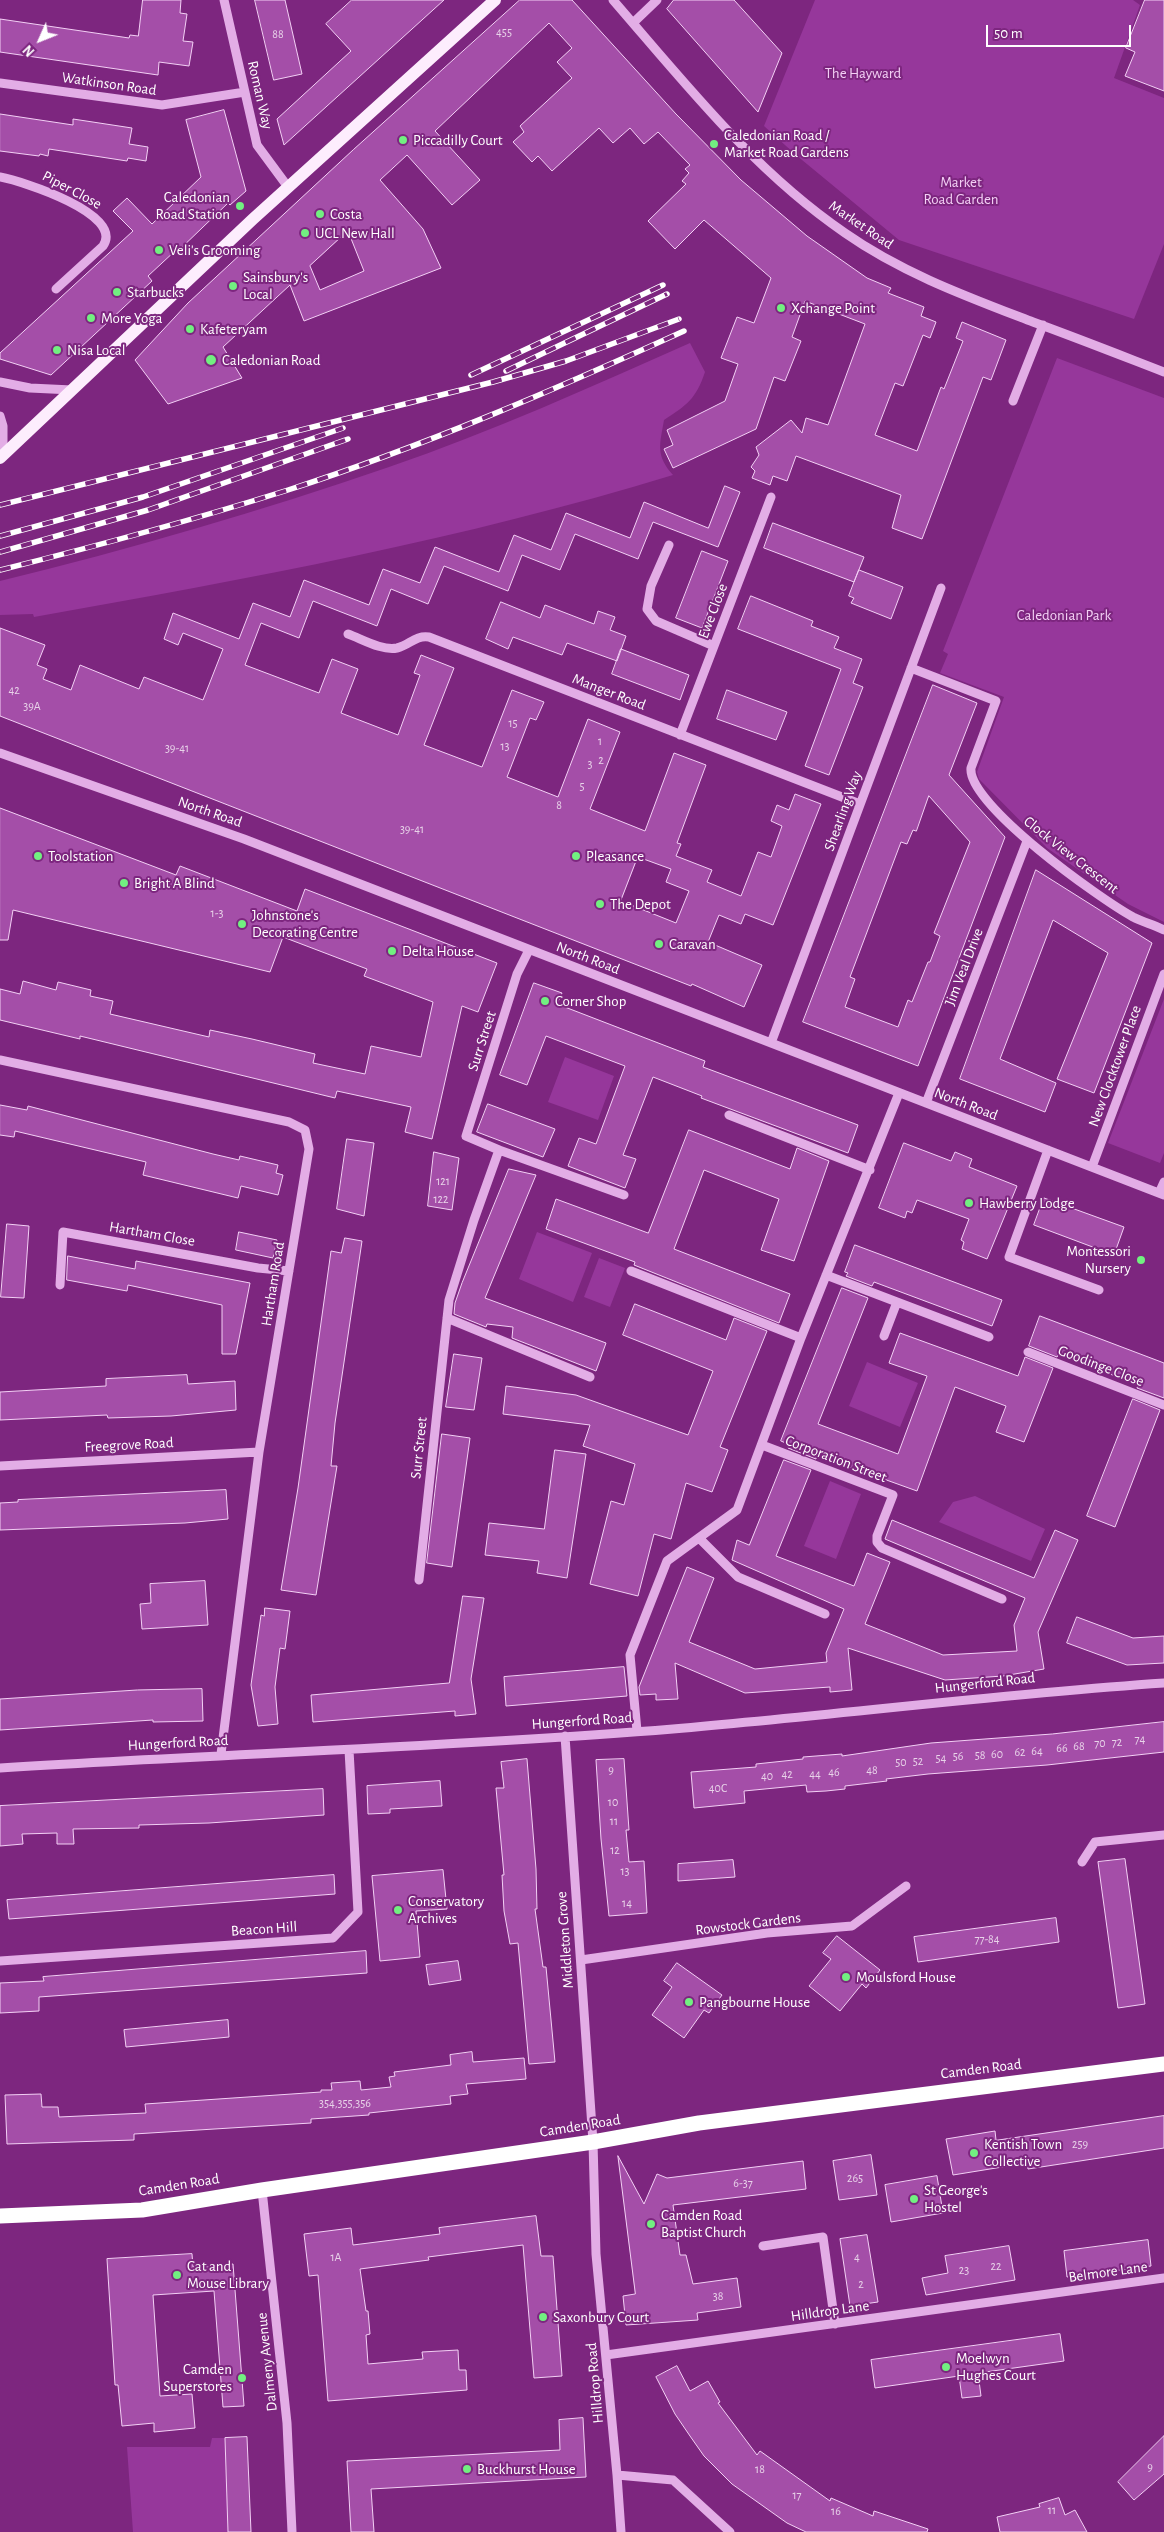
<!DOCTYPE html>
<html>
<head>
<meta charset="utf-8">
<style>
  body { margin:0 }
  #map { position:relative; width:1164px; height:2532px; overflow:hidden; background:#7d267f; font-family:"Alegreya Sans",sans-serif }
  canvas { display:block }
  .north { position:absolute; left:15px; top:15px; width:50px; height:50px; -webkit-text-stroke:4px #7d267f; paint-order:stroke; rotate:226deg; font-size:14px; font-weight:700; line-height:20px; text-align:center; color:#fff }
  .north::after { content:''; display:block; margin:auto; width:18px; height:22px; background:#fff; clip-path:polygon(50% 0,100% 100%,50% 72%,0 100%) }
  .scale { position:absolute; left:986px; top:25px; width:145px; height:22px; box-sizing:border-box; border:2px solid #fff; border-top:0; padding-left:6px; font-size:15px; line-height:18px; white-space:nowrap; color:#fff; -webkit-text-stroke:4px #7d267f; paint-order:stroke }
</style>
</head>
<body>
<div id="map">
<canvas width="1164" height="2532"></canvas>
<div class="north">N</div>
<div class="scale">50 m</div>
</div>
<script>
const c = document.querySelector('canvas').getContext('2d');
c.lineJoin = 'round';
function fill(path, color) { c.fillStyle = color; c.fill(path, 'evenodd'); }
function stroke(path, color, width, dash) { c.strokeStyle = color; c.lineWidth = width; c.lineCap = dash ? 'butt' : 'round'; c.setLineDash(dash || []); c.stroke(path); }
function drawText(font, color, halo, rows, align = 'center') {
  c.font = font + ' "Alegreya Sans",sans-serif'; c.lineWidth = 4; c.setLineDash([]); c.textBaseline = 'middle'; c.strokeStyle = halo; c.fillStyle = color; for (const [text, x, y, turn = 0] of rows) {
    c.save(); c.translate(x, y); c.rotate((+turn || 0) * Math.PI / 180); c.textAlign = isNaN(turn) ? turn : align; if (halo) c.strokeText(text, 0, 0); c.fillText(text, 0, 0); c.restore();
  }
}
fill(new Path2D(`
  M815,0H1133L1140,5L1114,78L1164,98V244L1134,319L899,240L796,155L764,126Z
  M690,343L705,372C696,399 687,405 664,420C660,444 655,455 673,475C464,539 249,579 34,617L33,614L0,615V581C131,549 261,511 389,467C491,432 591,387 690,343Z
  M1057,358L1164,398V922L1128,904L1047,848L979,779L977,772L1004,697L940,673L948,654L943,651Z
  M1164,999V1153L1160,1163L1108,1143Z
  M565,1057L614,1076L598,1120L548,1102Z
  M537,1232L592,1253L573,1302L519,1279Z
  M599,1258L625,1268L610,1307L584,1297Z
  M867,1362L918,1383L900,1427L849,1406Z
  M830,1481L861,1494L836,1559L804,1546Z
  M975,1496L1045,1529L1031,1561L939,1522L953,1502Z
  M212,2438H225L228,2532H133L127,2447H210Z`), '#96379b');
const building = new Path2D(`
  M143,0H181L180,13L187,14L183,41L193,42L189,66L159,62L158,75L0,52V19L129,38L130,35L138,36Z
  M255,0H285L302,74L274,80Z
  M352,0H444L284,145L277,119L351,51L326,24Z
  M520,0H572L676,114L741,180L807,236L867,278L891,288L888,293L924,307L921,316L936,322L930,338L923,335L903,386L895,383L875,435L917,451L941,387L944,389L963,341L956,338L962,322L1006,340L991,380L983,377L922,539L892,528L901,495L796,456L787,481L773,476L770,485L752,478L755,471L751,467L759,455L756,447L791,420L802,433L806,418L828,425L865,324L805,301L792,337L801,341L785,381L774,377L756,429L673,468L664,449L673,445L667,430L725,401L738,364L721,358L737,317L754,323L771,278L704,220L675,249L648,221L686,184L682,181L689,173L685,169L690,165L658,132L644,144L630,128L613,143L599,128L552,171L538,156L532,162L513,142L524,132L520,126L572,78L557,62L572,48L549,23L435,131L480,180L452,205L407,155L380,180L423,229L441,268L304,321L290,285L223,347L242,378L168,404L135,360L188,303L353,150ZM348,231L364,271L320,290L310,266Z
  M674,0H734L782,53L758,112L667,9Z
  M1145,0H1164V91L1125,76L1135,52L1126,48Z
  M224,110L246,191L230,205L228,203L177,252L176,250L148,276L152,281L51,375L0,359V353L133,231L113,211L127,198L152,224L201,177L186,120Z
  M0,114L73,125V119L132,128L129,144L148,147L146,161L128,158L127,161L49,149L48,156L40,154L39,156L0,151Z
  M725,486L740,492L718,547L653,522L638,559L575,534L560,570L522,555L508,591L444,566L428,604L391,589L377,626L313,601L299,638L261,623L245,665L319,693L332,659L358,669L341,713L398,735L420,675L414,673L421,655L454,668L424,745L482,767L512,690L544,702L536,720L530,718L507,777L558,797L588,719L620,732L590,809L645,831L674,753L706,765L677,843L681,844L676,856L712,870L707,882L741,896L758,852L771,857L782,826L771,821L777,805L789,810L795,794L821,804L773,925L745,914L741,924L719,915L708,942L762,965L744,1007L692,984L691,986L0,716V628L45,645L37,665L47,669L43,679L71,690L80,665L139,689L144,677L203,700L223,649L183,633L178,645L164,639L173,613L239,639L253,603L290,617L304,580L369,605L383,569L420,583L435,547L499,572L514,535L551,550L566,513L630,538L644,502L708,528ZM638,857L671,869L666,882L689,891L676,923L621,901Z
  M773,523L864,557L854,582L764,548Z
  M702,551L728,561L702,628L676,618Z
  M859,570L903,587L891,619L851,603L854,598L849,596Z
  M751,596L813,621L811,626L839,637L834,648L862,659L853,683L863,687L829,775L805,766L841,669L738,629Z
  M501,602L540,618L545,605L594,624L598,611L615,617L610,630L626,636L617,661L567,643L562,655L513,637L508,649L486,639Z
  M621,649L689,675L680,700L612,674Z
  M933,685L977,703L949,775L1005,837L918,1066L803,1022ZM929,796L970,842L934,933L940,936L930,962H928L912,1002L908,1000L898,1027L845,1007L855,979L850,977L901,842L907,844L913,830L916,831Z
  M727,690L787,712L776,740L717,719Z
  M0,808L176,875L180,866L297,911L305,889L497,963L478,1012L462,1006L432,1139L405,1132L411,1107L337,1091L335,1098L80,1036V1039L0,1020V989L20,994L23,981L56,990L58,982L91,990L90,996L113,1001L110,1014L209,1037L210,1030L252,1039L315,1054L313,1063L365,1074L371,1046L421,1057L433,1002L364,976L367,969L283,937L270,972L13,910L8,940H0Z
  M1036,870L1152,943L1094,1093L1057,1079L1108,953L1053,920L1000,1059L1056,1083L1045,1112L960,1079Z
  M534,983L562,993L557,1004L705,1061L703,1067L858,1125L848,1153L701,1098L702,1096L653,1077L623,1155L636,1159L625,1188L568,1166L579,1138L596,1144L625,1066L546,1036L527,1085L500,1075Z
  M488,1104L555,1129L543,1157L477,1132Z
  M0,1105L27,1110L28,1106L213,1154L239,1160L240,1156L278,1165L276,1173L283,1175L278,1195L241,1186L238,1198L143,1175L146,1162L15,1131L14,1137L0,1135Z
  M689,1130L790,1169L797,1148L829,1161L794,1261L761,1250L779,1199L704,1170L674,1249L790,1294L779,1323L634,1265L635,1262L546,1229L556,1199L648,1233Z
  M347,1139L374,1143L364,1216L337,1209Z
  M904,1143L951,1161L955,1152L972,1159L969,1167L1017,1186L987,1259L962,1249L964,1242L961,1240L969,1219L917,1200L912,1213L907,1211L905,1218L879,1208Z
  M434,1152L459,1158L452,1210L428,1206Z
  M509,1169L536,1175L485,1298L606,1343L596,1371L512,1338L513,1327L487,1324L486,1327L454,1314L455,1303L462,1283Z
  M1044,1198L1124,1227L1114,1255L1034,1225Z
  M7,1224L29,1226L24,1298L1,1297Z
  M239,1232L277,1240L273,1258L236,1250Z
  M345,1238L362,1241L335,1423L331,1466H337L316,1595L281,1590L298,1488L331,1251L341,1253Z
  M855,1245L1002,1300L992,1326L874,1282L872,1286L846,1276L848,1273L845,1272Z
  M68,1256L135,1269L136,1261L250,1283L236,1354H222V1305L128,1285L127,1291L67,1280Z
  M842,1288L868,1298L818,1424L898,1454L927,1376L889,1363L900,1333L1018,1376L1025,1357L1053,1368L1024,1442L996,1432L1006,1406L955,1387L917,1491L817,1455L816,1459L788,1448L790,1445L781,1441Z
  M635,1304L726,1340L734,1318L767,1331L720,1447L728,1450L712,1492L686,1483L671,1539L654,1534L638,1596L590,1584L611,1501L624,1505L635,1464L583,1446L590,1425L503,1414L506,1386L576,1395L688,1435L713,1371L623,1335Z
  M1040,1316L1164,1363V1398L1137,1388L1138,1385L1059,1354L1057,1357L1029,1346Z
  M454,1354L482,1358L474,1410L446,1407Z
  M187,1375L188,1384L235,1381L236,1410L171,1416L108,1418L107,1415L0,1420V1392L106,1386V1379Z
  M1133,1399L1160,1410L1115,1527L1087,1516Z
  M442,1434L470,1438L452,1567L427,1563Z
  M555,1450L586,1454L567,1578L537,1573L539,1561L485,1555L489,1523L544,1529Z
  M784,1460L811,1470L776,1556L854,1586L867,1553L890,1562L865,1624L943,1655L1017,1651L1014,1625L1025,1598L885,1539L892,1520L1034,1578L1055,1530L1078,1540L1038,1632L1044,1669L1003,1676L945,1680L848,1648L852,1690L830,1692V1687L745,1693L675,1663L678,1699L656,1700V1694L640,1695L639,1687L687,1567L714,1578L689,1642L755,1669L827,1662L826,1653L844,1609L732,1560L737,1540L749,1545Z
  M226,1490L228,1519L185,1523L0,1530V1503L18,1502V1500Z
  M205,1581L208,1625L142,1629L140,1604L151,1603L150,1584Z
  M463,1596L484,1598L471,1679L476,1714L455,1716V1711L313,1722L311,1695L449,1683Z
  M265,1608L290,1611L285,1649L280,1648L275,1687L278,1724L258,1726L251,1685L261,1615L264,1616Z
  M1077,1617L1133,1638L1164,1636V1663L1127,1665L1067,1643Z
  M624,1667L627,1696L506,1706L504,1677Z
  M202,1689L203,1721L153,1722V1720L0,1730V1699L137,1690Z
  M1164,1722V1752L1047,1765L928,1774L886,1779L887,1781L845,1786V1789L826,1791L807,1792L806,1785L744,1791L745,1803L694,1808L691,1772L756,1767V1764L803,1759V1757L842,1754V1756L931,1743L1052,1734Z
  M527,1759L536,1869L537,1909H535L543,1967H546L555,2062L529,2064L518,1943L510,1944L504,1911L502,1875H504L496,1788H504L501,1762Z
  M624,1759L629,1830H626L629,1862L644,1861L647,1913L609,1916L601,1839L596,1760Z
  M440,1781L442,1806L390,1809V1813L368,1814L367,1786Z
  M323,1789L324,1815L209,1823L139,1825V1828L73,1829L74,1844H57V1833L22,1834L23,1844L0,1846V1806Z
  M1125,1859L1145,2004L1118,2008L1098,1862Z
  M733,1860L735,1877L678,1881V1864Z
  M443,1870L447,1909L416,1911L420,1957L380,1961L372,1876Z
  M334,1875L335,1894L9,1919L7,1900Z
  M1056,1918L1059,1942L918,1962L914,1937Z
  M837,1936L880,1970L866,1988L862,1984L840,2011L809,1986L831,1959L823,1953Z
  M366,1951L367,1973L39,1997V2011L0,2013V1983L44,1981L43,1977Z
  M458,1961L461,1980L429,1985L426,1965Z
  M677,1963L722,1995L709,2013L704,2010L684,2038L652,2015L672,1987L664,1981Z
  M228,2020L229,2037L126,2047L124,2030Z
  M472,2052L473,2062L524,2058L526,2079L466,2084L468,2094L450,2096L451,2104L369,2113V2115L311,2119V2123L134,2134V2140L7,2144L5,2095L41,2094L42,2107H58L59,2117L146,2113L145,2104L321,2092V2090H332L331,2083L360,2081L361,2090L391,2087L389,2077L395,2076L394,2072L451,2065L450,2055Z
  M1164,2116V2148L1028,2169L1027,2163L953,2175L946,2139L995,2131L996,2140Z
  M871,2155L877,2195L839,2200L833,2161Z
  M618,2156L644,2204L657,2174L667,2178L803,2161L806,2189L673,2205L680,2255H686L693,2284L737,2278L741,2307L697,2313L698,2320L626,2325L623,2296L635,2294Z
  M937,2176L943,2213L891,2222L885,2185Z
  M536,2216L541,2256H553L562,2376L534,2378L523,2245L428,2257L429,2260L360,2269L366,2311H368L370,2334L366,2335L368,2364L423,2359L422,2352L458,2350L459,2370H466L467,2390L328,2401L318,2275L309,2276L304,2234L351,2228L353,2245L440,2234L439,2228Z
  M867,2235L878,2302L850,2306L840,2239Z
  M1148,2240L1151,2266L1067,2277L1064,2251Z
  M1009,2246L1015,2280L926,2295L922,2278L948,2273L945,2256Z
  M192,2254L193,2267L233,2264L244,2406L223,2407L214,2291L153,2295L160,2396L192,2394L195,2428L154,2432V2423L122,2426L118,2385H115L107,2259Z
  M1060,2334L1064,2361L978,2373L981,2396L962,2398L959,2376L875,2388L871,2360Z
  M677,2366L690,2391L708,2381L720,2402L718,2403L757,2455L760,2451L830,2501L831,2498L873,2516L874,2511L928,2529L927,2532H806L787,2523L732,2484L704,2456L690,2436L675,2414L656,2377Z
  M583,2418L586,2477L371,2489L374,2532H351L347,2461L560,2450L559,2420Z
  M1164,2436V2474L1134,2500L1118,2482Z
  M247,2437L251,2532H228L225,2438Z
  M1059,2498L1065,2515L1075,2510L1087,2532H1000L997,2517L1040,2507L1039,2504Z`);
fill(building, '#a44ea8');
stroke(building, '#f3d0f5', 1);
stroke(new Path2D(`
  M224,0L257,145L288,187
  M613,0C685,83 754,171 845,233C902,273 968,297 1033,322C1077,338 1120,355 1164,372
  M633,23L657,0
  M0,83L162,105L245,92
  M0,177C22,181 125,214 103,246L56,289
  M0,382L30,388L72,390
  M1013,401L1043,325
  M0,416L3,426V455
  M669,545L651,586L647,609L656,621L714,646
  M348,634C362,639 382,651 397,648C410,645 415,635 429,637L860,804
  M911,668L996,701L971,768C967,804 1100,899 1133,917C1143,922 1154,925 1164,930
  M680,735L771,497
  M0,753L244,839L1164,1195
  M771,1043L941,588
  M0,1060L289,1122L305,1130L309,1149L259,1452L221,1754
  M926,1103L1027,841
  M729,1115L870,1170
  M499,1150L624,1195
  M1048,1150L1009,1257L1099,1290
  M1092,1167L1164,974
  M1159,1193L1164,1182
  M631,1271L801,1338
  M826,1275L989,1337
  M60,1285L63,1232L258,1268L289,1271
  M447,1318L590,1377
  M884,1336L897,1302
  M1028,1352L1164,1405
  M762,1445L893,1495L877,1536V1542L882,1548L1002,1599
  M0,1466L259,1452
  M699,1538L738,1577L825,1614
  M419,1580L449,1300L474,1220L499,1150L466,1136L517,974L529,950
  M637,1731L630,1655L667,1561L737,1510L801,1338L899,1093
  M565,1736L593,2142L596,2254L617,2475L621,2532
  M0,1768C224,1754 449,1747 673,1729C837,1715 1000,1694 1164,1683
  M1082,1862L1095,1842L1164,1835
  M581,1960L767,1933L852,1926L906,1886
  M0,1961L333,1938L358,1912L349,1750
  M262,2190L287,2423L292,2532
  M763,2246L823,2237L835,2324
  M606,2355L1164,2278
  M617,2475L673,2480L730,2532`), '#e3ade6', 9);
stroke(new Path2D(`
  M0,458L253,219L495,0`), '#fdedfd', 12);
stroke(new Path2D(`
  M0,2216L142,2210L262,2190L593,2142L699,2123L1164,2064`), '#fff', 15);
const rail = new Path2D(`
  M506,371L667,294
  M471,375L663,285
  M0,505L493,382L566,361L679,319
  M0,536L143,497L343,428
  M0,552L148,510L348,439
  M0,570C97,546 193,520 288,490C424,446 554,390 684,331`);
stroke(rail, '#fff', 5.5);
stroke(rail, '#7d267f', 4, [11]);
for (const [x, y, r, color] of [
  [403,140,5,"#72ef81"],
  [714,144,5,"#72ef81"],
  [240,206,5,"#72ef81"],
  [320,214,5,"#72ef81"],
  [305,233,5,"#72ef81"],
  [159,250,5,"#72ef81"],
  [233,286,5,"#72ef81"],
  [117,292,5,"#72ef81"],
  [781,308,5,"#72ef81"],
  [91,318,5,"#72ef81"],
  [190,329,5,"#72ef81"],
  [57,350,5,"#72ef81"],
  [211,360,6,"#72ef81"],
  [38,856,5,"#72ef81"],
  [576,856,5,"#72ef81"],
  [124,883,5,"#72ef81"],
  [600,904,5,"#72ef81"],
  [242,924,5,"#72ef81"],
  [659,944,5,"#72ef81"],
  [392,951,5,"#72ef81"],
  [545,1001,5,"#72ef81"],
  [969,1203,5,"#72ef81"],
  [1141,1260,5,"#72ef81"],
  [398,1910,5,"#72ef81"],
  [846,1977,5,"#72ef81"],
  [689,2002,5,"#72ef81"],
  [974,2153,5,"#72ef81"],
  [914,2199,5,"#72ef81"],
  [651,2224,5,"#72ef81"],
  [177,2275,5,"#72ef81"],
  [543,2317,5,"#72ef81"],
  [946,2367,5,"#72ef81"],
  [242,2378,5,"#72ef81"],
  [467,2469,5,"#72ef81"]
]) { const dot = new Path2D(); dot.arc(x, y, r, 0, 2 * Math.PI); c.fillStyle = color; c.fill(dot); stroke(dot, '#7d267f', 2); }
drawText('12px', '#e8d3e9', null, [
  ["455",504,32],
  ["88",278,34],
  ["42",14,690],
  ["39A",32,706],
  ["15",513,723],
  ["1",600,741],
  ["13",505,746],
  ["39-41",177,748],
  ["2",601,760],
  ["3",590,764],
  ["5",582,786],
  ["8",559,805],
  ["39-41",412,829],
  ["1-3",217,913],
  ["121",443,1181],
  ["122",441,1199],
  ["74",1140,1739],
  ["72",1117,1742],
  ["70",1100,1743],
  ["68",1079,1746],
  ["66",1062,1748],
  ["64",1037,1751],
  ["62",1020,1752],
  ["60",997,1754],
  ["58",980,1755],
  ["56",958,1756],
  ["54",941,1758],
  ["52",918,1761],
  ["50",901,1762],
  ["9",611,1770],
  ["48",872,1770],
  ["46",834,1772],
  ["42",787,1774],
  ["44",815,1774],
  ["40",767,1776],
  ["40C",718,1788],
  ["10",613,1802],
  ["11",614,1821],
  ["12",615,1850],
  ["13",625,1871],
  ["14",627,1903],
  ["77-84",987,1939],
  ["354,355,356",345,2103],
  ["259",1080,2144],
  ["265",855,2178],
  ["6-37",743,2183],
  ["1A",336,2257],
  ["4",857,2257],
  ["22",996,2266],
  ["23",964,2270],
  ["2",861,2284],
  ["38",718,2296],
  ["9",1150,2467],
  ["18",760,2469],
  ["17",797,2495],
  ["11",1052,2510],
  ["16",836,2511]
]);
drawText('15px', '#f3d0f5', '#7d267f', [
  ["The Hayward",863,73],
  ["Market",961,182],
  ["Road Garden",961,199],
  ["Caledonian Park",1064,615]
]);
drawText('15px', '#fff', '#7d267f', [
  ["Watkinson Road",109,84,8],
  ["Roman Way",260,95,77],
  ["Piper Close",72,190,28],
  ["Market Road",861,225,34],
  ["Ewe Close",713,611,-69],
  ["Manger Road",609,692,21],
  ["Shearling Way",843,811,-70],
  ["North Road",210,812,19],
  ["Clock View Crescent",1071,855,38],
  ["North Road",588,958,21],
  ["Jim Veal Drive",964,967,-69],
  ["Surr Street",482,1041,-72],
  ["New Clocktower Place",1115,1066,-70],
  ["North Road",966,1104,21],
  ["Hartham Close",152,1234,10],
  ["Hartham Road",273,1284,-81],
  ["Goodinge Close",1101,1366,21],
  ["Freegrove Road",129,1445,-3],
  ["Surr Street",419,1448,-84],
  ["Corporation Street",836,1459,21],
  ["Hungerford Road",985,1683,-6],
  ["Hungerford Road",582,1721,-4],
  ["Hungerford Road",178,1743,-3],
  ["Rowstock Gardens",748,1924,-7],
  ["Beacon Hill",264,1929,-4],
  ["Middleton Grove",565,1940,-94],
  ["Camden Road",981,2069,-7],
  ["Camden Road",580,2126,-9],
  ["Camden Road",179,2185,-9],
  ["Belmore Lane",1108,2272,-8],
  ["Hilldrop Lane",830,2311,-8],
  ["Dalmeny Avenue",267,2362,-96],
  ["Hilldrop Road",595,2383,-95]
]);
drawText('15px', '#fff', '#7d267f', [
  ["Caledonian Road /",724,135],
  ["Market Road Gardens",724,152],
  ["Piccadilly Court",413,140],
  ["Caledonian",230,197,"right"],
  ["Road Station",230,214,"right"],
  ["Costa",330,214],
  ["UCL New Hall",315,233],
  ["Veli's Grooming",169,250],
  ["Sainsbury's",243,277],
  ["Local",243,294],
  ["Starbucks",127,292],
  ["Xchange Point",791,308],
  ["More Yoga",101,318],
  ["Kafeteryam",200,329],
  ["Nisa Local",67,350],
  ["Caledonian Road",222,360],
  ["Toolstation",48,856],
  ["Pleasance",586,856],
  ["Bright A Blind",134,883],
  ["The Depot",610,904],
  ["Johnstone's",252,915],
  ["Decorating Centre",252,932],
  ["Caravan",669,944],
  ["Delta House",402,951],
  ["Corner Shop",555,1001],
  ["Hawberry Lodge",979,1203],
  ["Montessori",1131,1251,"right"],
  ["Nursery",1131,1268,"right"],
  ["Conservatory",408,1901],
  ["Archives",408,1918],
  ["Moulsford House",856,1977],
  ["Pangbourne House",699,2002],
  ["Kentish Town",984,2144],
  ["Collective",984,2161],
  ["St George's",924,2190],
  ["Hostel",924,2207],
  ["Camden Road",661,2215],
  ["Baptist Church",661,2232],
  ["Cat and",187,2266],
  ["Mouse Library",187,2283],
  ["Saxonbury Court",553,2317],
  ["Moelwyn",956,2358],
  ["Hughes Court",956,2375],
  ["Camden",232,2369,"right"],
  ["Superstores",232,2386,"right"],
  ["Buckhurst House",477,2469]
], 'left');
</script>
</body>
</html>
